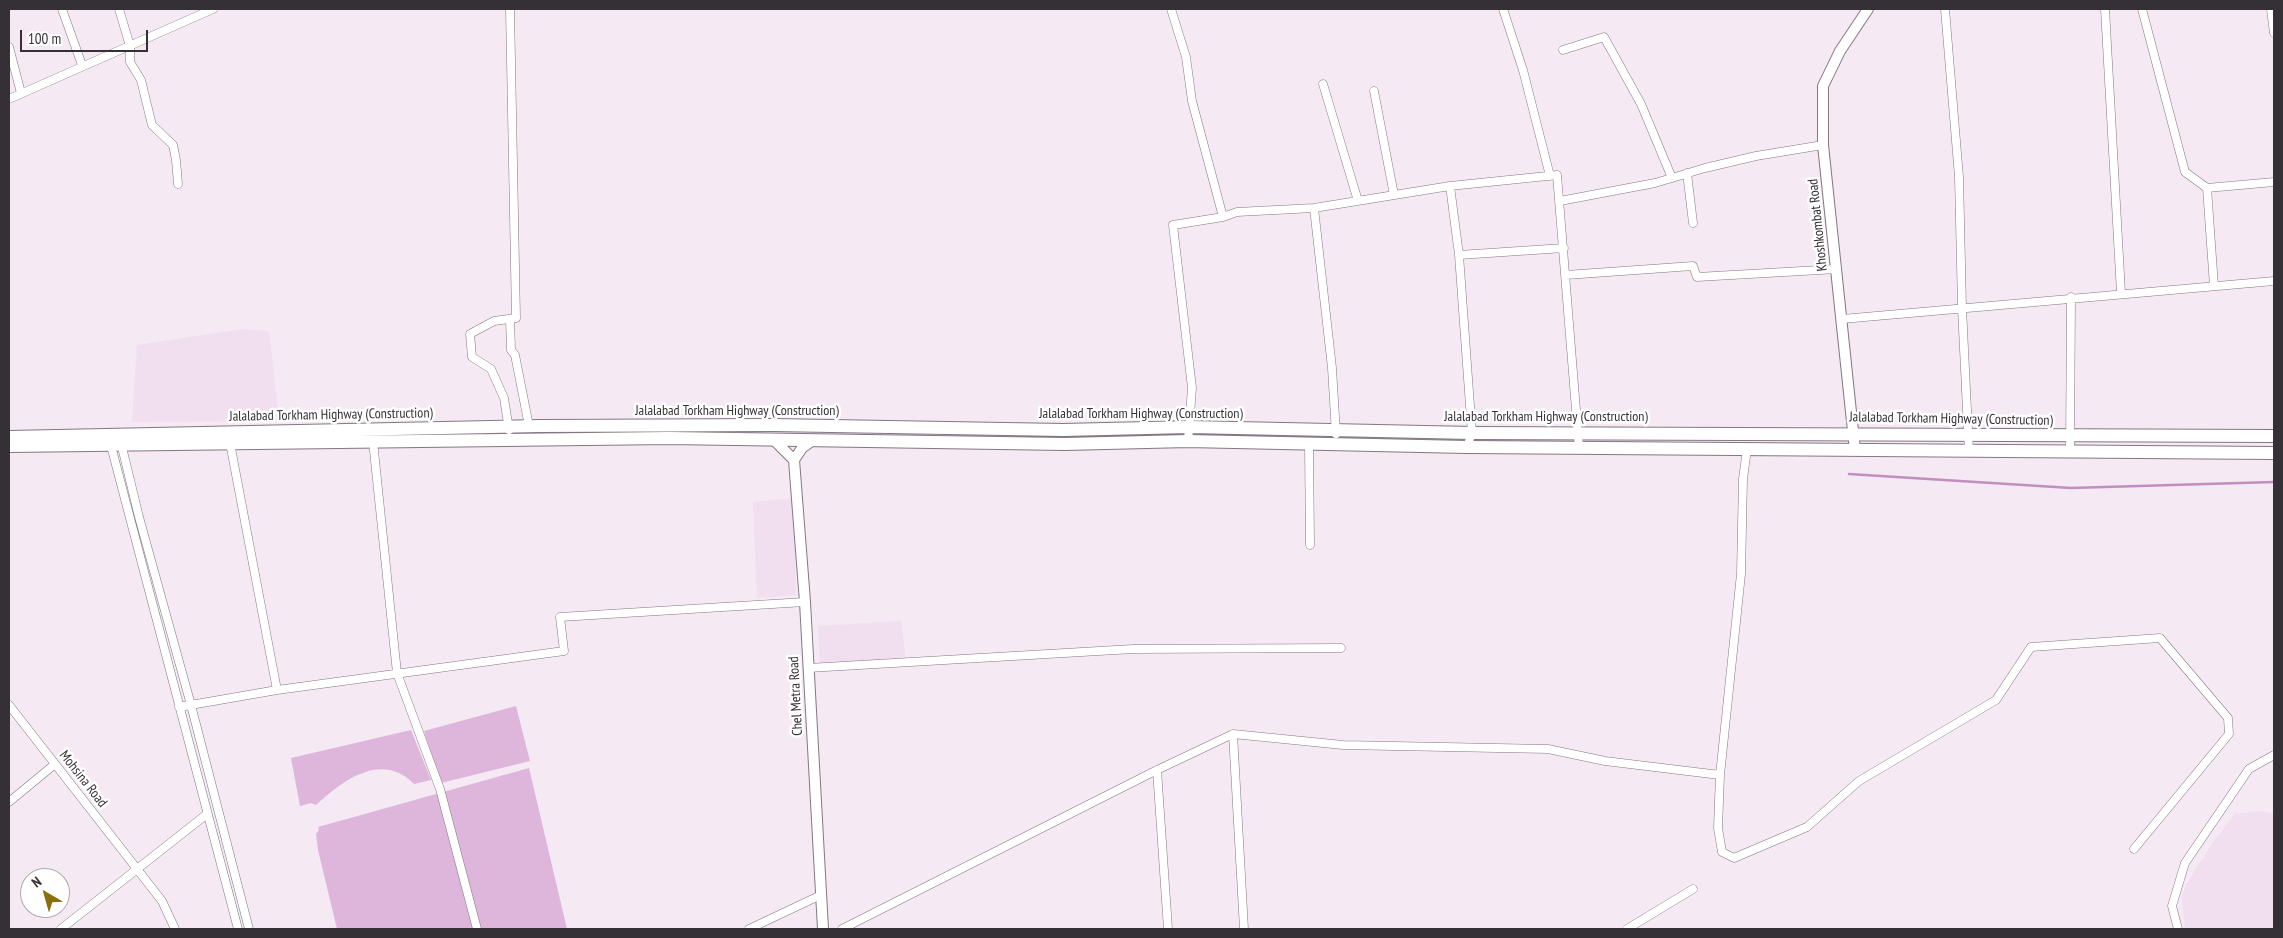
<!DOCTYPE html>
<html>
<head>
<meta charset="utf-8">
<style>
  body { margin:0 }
  #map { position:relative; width:2283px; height:938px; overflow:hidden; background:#f5e9f4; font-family:"PT Sans Narrow",sans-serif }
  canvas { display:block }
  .frame { position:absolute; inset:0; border:10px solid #353035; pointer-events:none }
  .north { position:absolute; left:20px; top:868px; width:50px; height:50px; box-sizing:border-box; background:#fff; border:1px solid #aeacae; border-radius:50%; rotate:322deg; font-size:14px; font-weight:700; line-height:20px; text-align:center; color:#353035 }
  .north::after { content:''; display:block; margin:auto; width:18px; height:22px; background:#886e0d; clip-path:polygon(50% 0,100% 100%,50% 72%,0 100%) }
  .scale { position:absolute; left:20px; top:30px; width:128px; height:22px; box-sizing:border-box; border:2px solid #353035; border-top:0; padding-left:6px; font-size:15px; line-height:18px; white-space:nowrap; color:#353035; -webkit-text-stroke:4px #fff; paint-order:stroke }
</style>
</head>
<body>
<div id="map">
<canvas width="2283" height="938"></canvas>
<div class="frame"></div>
<div class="north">N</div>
<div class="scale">100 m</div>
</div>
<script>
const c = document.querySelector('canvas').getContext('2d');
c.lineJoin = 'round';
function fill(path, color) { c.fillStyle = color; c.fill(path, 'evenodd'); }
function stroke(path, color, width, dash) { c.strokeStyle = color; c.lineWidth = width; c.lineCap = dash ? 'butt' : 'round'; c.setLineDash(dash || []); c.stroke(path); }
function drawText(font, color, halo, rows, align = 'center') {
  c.font = font + ' "PT Sans Narrow",sans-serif'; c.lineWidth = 5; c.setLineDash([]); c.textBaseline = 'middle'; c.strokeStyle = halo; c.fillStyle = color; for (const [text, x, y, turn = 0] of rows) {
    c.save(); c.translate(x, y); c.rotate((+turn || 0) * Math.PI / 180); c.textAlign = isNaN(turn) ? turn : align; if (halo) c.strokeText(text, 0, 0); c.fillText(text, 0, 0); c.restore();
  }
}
fill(new Path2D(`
  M243,329L269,331L279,421L132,422L137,345Z
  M794,498L796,595L757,598L753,502Z
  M901,621L906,659L820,666L818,626Z
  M2260,811L2274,814V929H2185L2182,899L2184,889L2195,870L2218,835L2235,814Z`), '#f1deef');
fill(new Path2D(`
  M516,706L530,761L441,783L424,731Z
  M411,730L431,780L414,784C382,751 343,780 316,805L311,803L300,806L291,758Z
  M529,768L567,929H337L318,850L316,834L319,830L318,827Z`), '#deb6dc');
stroke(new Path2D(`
  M1849,474L2071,488L2274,482`), '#c18ebf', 2.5);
const minor = new Path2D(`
  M62,9L82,65
  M119,9L130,46V62L141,80L152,125L173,145L176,160L178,184
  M1171,9L1186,57L1192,101L1223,217
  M1503,9L1523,70L1550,176
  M1945,9L1959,177L1962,308L1969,451
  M2105,9L2121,293
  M2142,9L2185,172L2207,188L2214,286
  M2271,9L2274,33
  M9,47L21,93
  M1563,50L1604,37L1641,104L1672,178
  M1323,84L1358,201
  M1374,91L1394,195
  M9,99L213,9
  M1687,173L1693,223
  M1450,186L1459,255L1472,433L1467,447
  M2207,188L2274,182
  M1560,201L1655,183L1705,168L1756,156L1823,145
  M1314,208L1332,368L1336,434
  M1459,255L1564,248
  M1566,275L1693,266L1697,277L1837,269
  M510,319L511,350L515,355L529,426
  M1842,319L2274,281
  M509,430L504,398L491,369L472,357L470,334L494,321L516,318L510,9
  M373,441L397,673L440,789L477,929
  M1188,441L1192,388L1173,225L1223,217L1237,212L1314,208L1450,186L1557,175L1579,447
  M110,442L238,929
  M121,443L139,517L191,705L249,929
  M1309,445L1310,545
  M1747,449L1743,479L1741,574L1720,775L1718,828L1722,852L1734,858L1807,827L1859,781L1996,700L2031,647L2160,638L2228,718L2229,734L2134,849
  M2070,452L2071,297
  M808,668L1133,649L1341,648
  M277,690L564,651L560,617L805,602
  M9,705L162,901L175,929
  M179,707L277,690L230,443
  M1233,734L1244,929
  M1157,770L1168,929
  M9,802L55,764
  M61,929L207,814
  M749,929L821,895
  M842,929L1157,770L1233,734L1343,745L1548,749L1605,761L1720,775
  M1627,929L1693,889
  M2178,929L2172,906L2185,863L2249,769L2274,755`);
const tertiary = new Path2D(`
  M773,439L794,460
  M1855,450L1823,145V86L1840,51L1868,9
  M794,460L805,602L823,929
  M794,460L802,448L813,440`);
const trunk = new Path2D(`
  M9,437L539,426L773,425L1063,430L1189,427L1472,433L2274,436
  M9,446L669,438L1065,444L1188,441L1467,447L2274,453`);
stroke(minor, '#837782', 9);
stroke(tertiary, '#837782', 12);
stroke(trunk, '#837782', 14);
stroke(minor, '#fff', 8);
stroke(tertiary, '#fff', 10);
stroke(trunk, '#fff', 12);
drawText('14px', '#353035', '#fff', [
  ["Khoshkombat Road",1818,225,-96],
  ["Jalalabad Torkham Highway (Construction)",737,411],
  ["Jalalabad Torkham Highway (Construction)",1141,414],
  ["Jalalabad Torkham Highway (Construction)",331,415,-1],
  ["Jalalabad Torkham Highway (Construction)",1546,417],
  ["Jalalabad Torkham Highway (Construction)",1951,419,1],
  ["Chel Metra Road",796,696,-93],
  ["Mohsina Road",83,779,52]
]);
</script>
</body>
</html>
